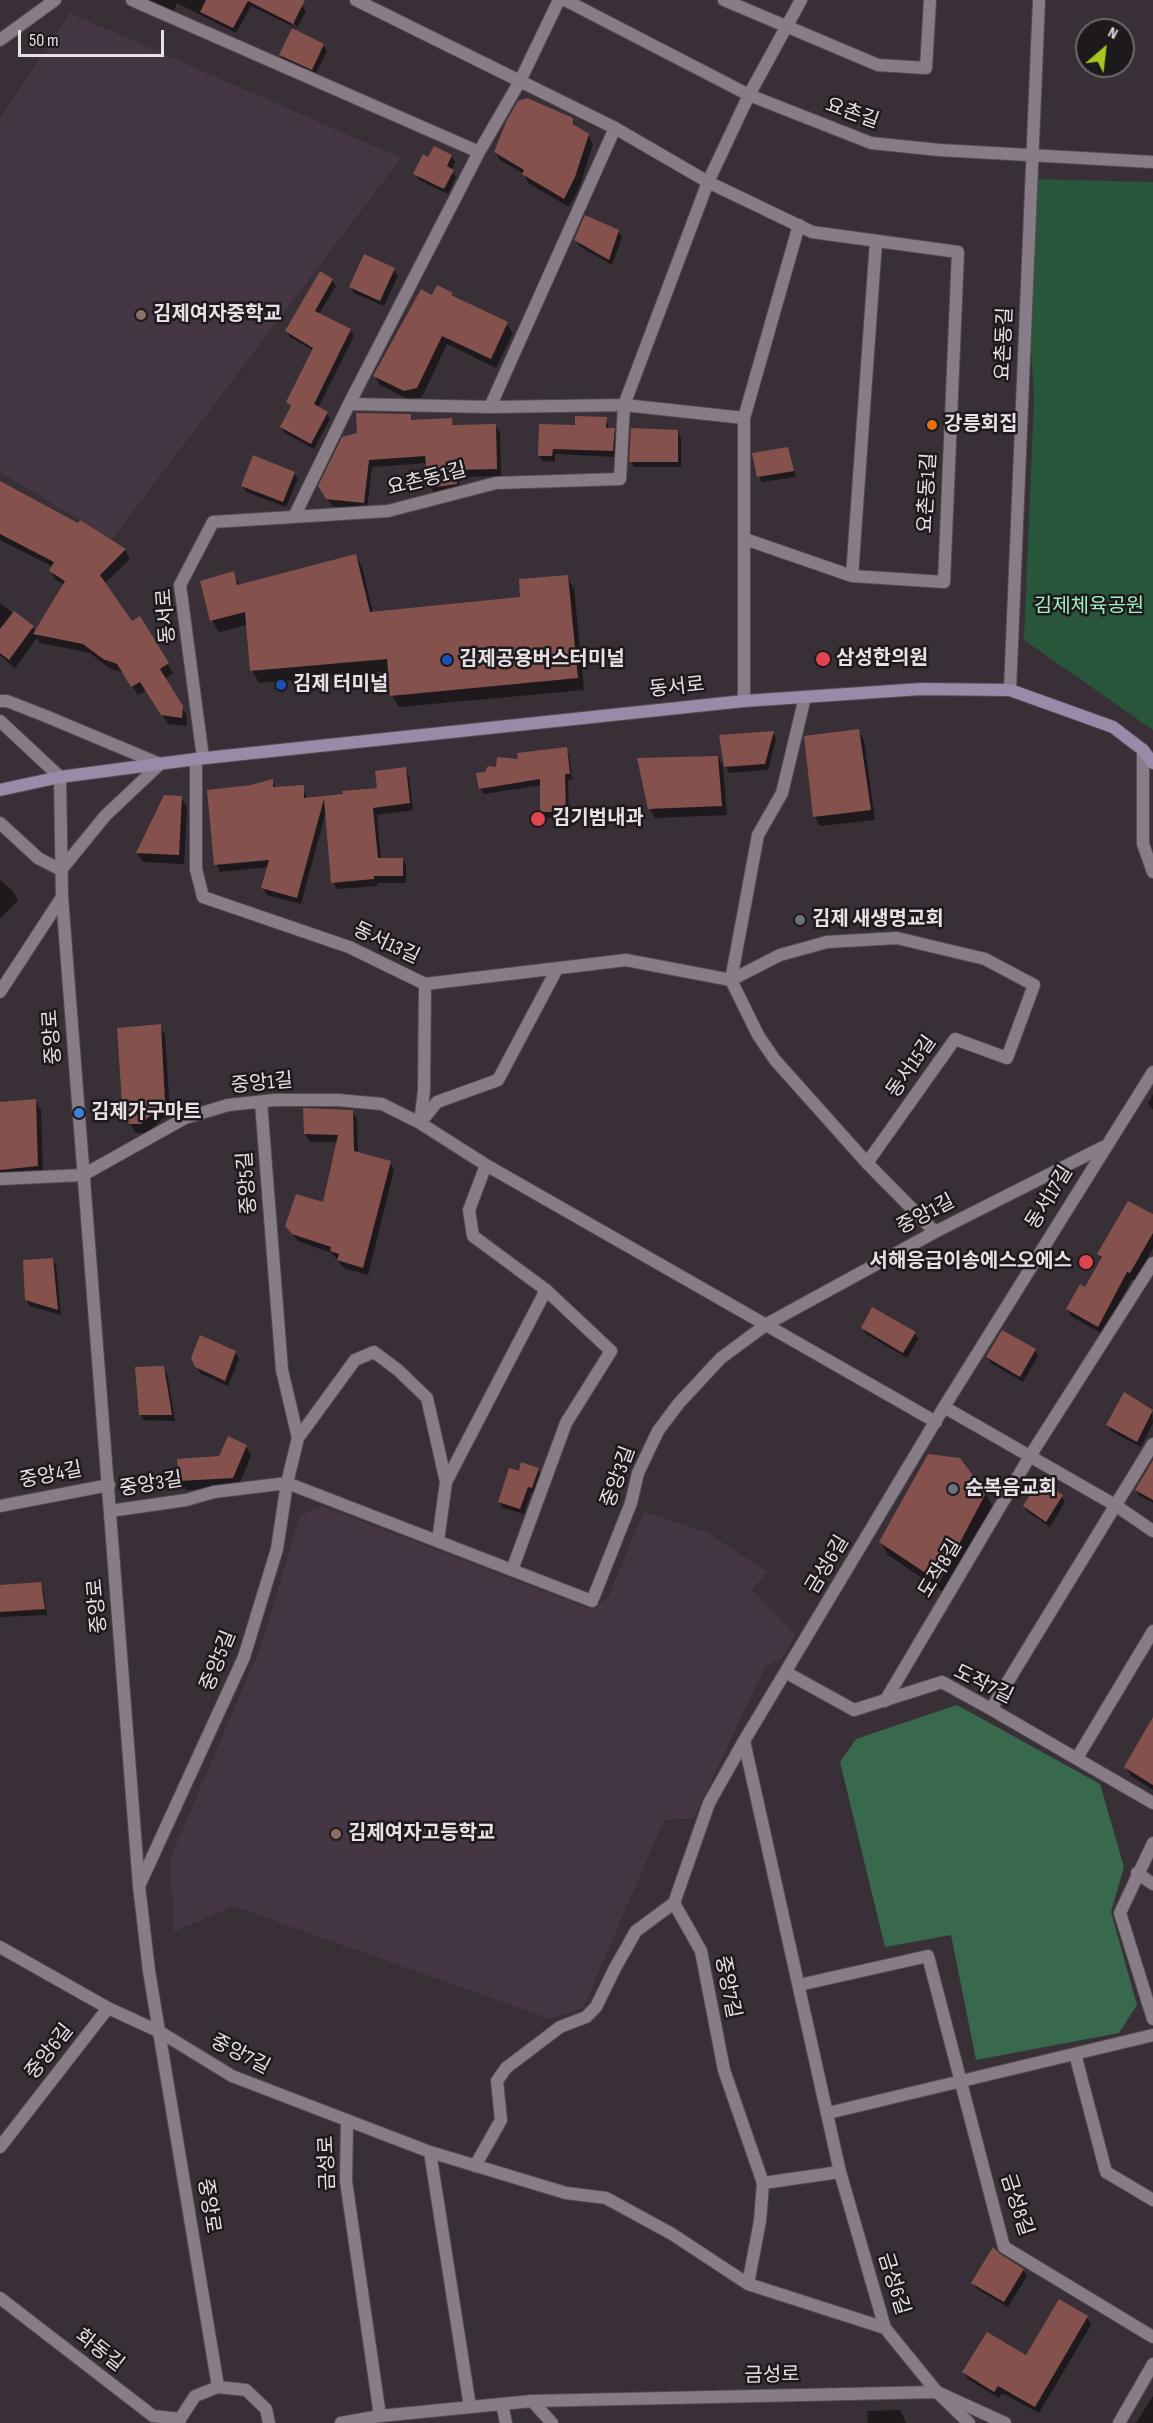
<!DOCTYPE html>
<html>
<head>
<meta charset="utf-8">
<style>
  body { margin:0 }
  #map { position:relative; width:1153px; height:2423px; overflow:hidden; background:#382f37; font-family:"Sofia Sans Condensed",sans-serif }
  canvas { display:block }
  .north { position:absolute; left:1075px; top:18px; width:60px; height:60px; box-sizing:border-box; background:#1d191c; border:2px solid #6e696d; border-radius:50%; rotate:28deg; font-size:16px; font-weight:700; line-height:24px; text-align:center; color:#e7e1e6 }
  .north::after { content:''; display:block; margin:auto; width:21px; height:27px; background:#a7c71e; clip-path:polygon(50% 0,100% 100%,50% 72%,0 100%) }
  .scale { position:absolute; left:18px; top:30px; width:146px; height:27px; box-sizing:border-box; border:3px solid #e7e1e6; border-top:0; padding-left:8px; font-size:18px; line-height:21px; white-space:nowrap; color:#e7e1e6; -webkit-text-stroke:4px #1d191c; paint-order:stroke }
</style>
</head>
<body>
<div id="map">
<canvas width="1153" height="2423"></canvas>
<div class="north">N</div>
<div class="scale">50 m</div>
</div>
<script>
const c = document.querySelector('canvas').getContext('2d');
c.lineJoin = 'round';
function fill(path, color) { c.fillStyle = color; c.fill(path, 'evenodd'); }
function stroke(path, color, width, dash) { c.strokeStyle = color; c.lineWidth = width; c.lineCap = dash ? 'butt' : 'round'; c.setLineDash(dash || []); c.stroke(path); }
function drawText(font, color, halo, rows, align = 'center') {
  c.font = font + ' "Sofia Sans Condensed","Noto Sans KR",sans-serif'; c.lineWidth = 5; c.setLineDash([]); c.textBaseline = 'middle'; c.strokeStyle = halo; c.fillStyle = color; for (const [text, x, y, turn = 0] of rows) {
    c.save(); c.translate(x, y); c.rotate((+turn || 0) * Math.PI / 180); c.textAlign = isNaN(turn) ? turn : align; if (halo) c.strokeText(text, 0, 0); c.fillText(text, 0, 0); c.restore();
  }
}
fill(new Path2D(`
  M70,13L401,158L110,542L80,520L0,472V118Z
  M322,1506L590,1609L608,1598L644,1511L708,1533L767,1572L752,1590L795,1635L783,1657L765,1667L694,1818L664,1820L583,2008L550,2019L233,1906L174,1932L170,1859L261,1646L300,1515Z`), '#443642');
fill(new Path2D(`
  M1033,179L1153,182V730L1024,640L1034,398L1026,270Z`), '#27563b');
fill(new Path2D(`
  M957,1705L1100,1784L1124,1867L1111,1912L1137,2005L1119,2033L976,2060L951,1935L885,1947L840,1762L856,1739Z`), '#39694c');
fill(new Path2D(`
  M145,0H297L306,11L297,28L291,17L288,18L294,27L251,6L236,33L177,3L173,12Z
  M294,27L296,31L323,45L327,51L315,75L284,61L280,55Z
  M572,119L577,129L588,135L593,144L580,186L569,207L528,183L524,174L500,160L495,152Z
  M451,156L455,162L451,170L456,177L448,194L419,180L415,174L429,159Z
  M618,231L622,237L612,265L579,246L576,240Z
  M394,270L398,276L384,306L354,293L351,287Z
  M332,280L336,286L319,314L350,330L354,336L318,408L327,413L330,419L314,449L285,433L281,427L291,407L288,402L314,351L290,337L286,331Z
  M452,294L454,298L507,324L513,333L496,368L447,344L422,397L410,400L380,385L375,376L432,297Z
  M410,415L413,422L451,419L455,426L495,425L500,433L501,476L459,477L460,491L435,495L431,487L427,463L372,467L367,510L332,506L320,486Z
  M606,419L609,429H614L617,435L616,457L555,454V462L542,461L539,455L576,427Z
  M678,431L681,438V467H634L631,461Z
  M787,448L796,477L762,482L759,476Z
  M294,473L298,479L286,507L246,492L243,486Z
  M0,484L79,525L80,523L125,550L130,559L104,584L132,623L139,619L173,673L165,679L187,716L186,726L168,724L147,690L138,695L124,673L109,668L90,653L40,643L37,638L15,668L0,655V603L33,628L36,632L64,585L56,580L50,571L53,567L0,540Z
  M355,555L362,567L373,613L522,598L567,576L574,589L584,690L399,707L392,695L389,671L259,683L252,670L247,625L219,632L212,620L233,573L240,586Z
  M858,731L864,740L875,820L820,826L815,817Z
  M773,733L776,739L768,770L729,773L726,767Z
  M566,749L569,755L572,779L568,780L569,818H545L542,812L541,785L484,794L480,788L519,761Z
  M718,757L723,767L727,815L655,818L649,808Z
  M405,769L409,776L413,810L377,815L381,859H402L406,866V883H377L378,886L337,889L333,882L326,811L301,904L267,895L263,888L269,867L220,872L216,864L251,787L272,781L276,788L303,787L307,799L344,795L379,789Z
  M181,798L187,807L184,864L143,862L137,853Z
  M0,880L13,891L18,900L0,919Z
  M160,1026L165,1035L170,1112L147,1133H136L125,1117Z
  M1153,1094V1110L1148,1103Z
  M35,1100L41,1110L43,1176L0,1179V1103Z
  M305,1110L352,1111L357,1119L358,1154L390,1162L394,1170L368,1275L344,1268L332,1253L298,1241L287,1226L324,1204L338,1142H310L305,1134Z
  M1153,1216V1248L1135,1281L1132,1279L1103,1334L1072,1317L1067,1309L1086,1289L1102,1260L1099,1254Z
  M52,1259L56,1265L61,1315L30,1306L26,1300Z
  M863,1328L915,1333L918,1339L907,1358L866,1334Z
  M1035,1350L1038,1356L1023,1382L991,1363L987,1357Z
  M235,1352L239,1359L228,1386L200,1373L197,1367Z
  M163,1367L167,1373L175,1421L144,1420L140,1414Z
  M1152,1411L1153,1423L1141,1447L1111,1431L1108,1425Z
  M246,1446L251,1456L238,1487L186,1490L181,1480L220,1458Z
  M1153,1468V1503L1140,1496L1136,1490Z
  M538,1470L541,1476L535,1494L531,1492L524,1514L503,1508L499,1502L520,1473Z
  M985,1493L993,1507L946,1594L888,1555L881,1542Z
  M1061,1496L1065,1502L1050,1527L1028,1512L1024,1506Z
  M40,1583L43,1590L47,1615L0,1617V1586Z
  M1153,1720V1790L1131,1776L1126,1767Z
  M1023,2270L1027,2276L1008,2307L977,2289L973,2283Z
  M1087,2317L1091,2325L1039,2413L1002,2393L999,2398L968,2379L964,2372L1026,2357Z
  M1153,2396V2423H1136Z
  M900,2410L906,2423H868L867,2411Z`), '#0007');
fill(new Path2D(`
  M206,0H305L293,24L248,1L233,28L200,12Z
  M292,28L324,44L312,70L279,55Z
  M527,98L573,118V124L589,134L575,177L564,199L522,174L524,170L494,152L507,120L518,101Z
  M434,146L452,155L447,166L454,170L444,189L413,174L423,154L428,157Z
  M585,215L619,230L609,260L574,240Z
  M364,254L395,268L380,301L349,287Z
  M320,271L333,279L315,311L351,329L314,404L328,412L311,444L280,427L291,406L286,402L313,348L285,331Z
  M437,285L453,293L451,295L508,322L491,359L442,336L417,388L404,391L373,376L421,289L432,295Z
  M356,413L411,414V420L452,418L453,425L496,424L497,469L455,470L457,484L429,488L425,456L369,460L364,503L326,499L318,486L342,437L357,433Z
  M575,416L607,417L606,428H615L613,451L553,449L552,456H538L539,424L575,425Z
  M631,428L678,430V462H629Z
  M788,447L794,471L757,477L752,453Z
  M253,455L295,472L283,502L241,486Z
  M0,481L78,523L80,520L126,549L100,575L132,621L140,616L169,663L160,669L183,706L182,718L161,715L140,682L131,687L117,664L103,659L83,644L33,634L65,581L49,571L54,562L0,534Z
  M356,554L370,612L520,597L519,579L568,575L578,678L390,696L387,659L250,671L245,612L210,621L200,581L234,571L237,585Z
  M14,611L34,626L9,660L0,653V629Z
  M859,729L871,810L813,817L804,736Z
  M774,731L765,764L724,767L719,735Z
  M567,747L570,774H565L566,812H540V779L479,789L476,773L485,772L488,766L496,767L497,757L518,759L517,753Z
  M718,756L722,806L648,809L637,758Z
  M406,767L410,803L373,808L378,858H403V876H374V879L331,883L324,799L297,898L261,888L269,860L214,865L207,790L251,785L273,779V787L304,785V798L343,794L342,791L377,788L375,771Z
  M164,795L182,796L179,855L136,853Z
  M161,1024L165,1102L141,1124H130L123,1118L117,1028Z
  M36,1099L38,1166L0,1170V1102Z
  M303,1108L353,1110L354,1151L391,1161L363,1268L337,1260L339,1254L330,1251L331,1247L292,1234L285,1226L296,1194L323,1202L338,1135L304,1134Z
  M1128,1201L1153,1214V1233L1130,1273L1127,1272L1098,1327L1066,1309L1080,1284L1085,1287L1102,1257L1097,1254Z
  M53,1258L58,1310L25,1300L23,1260Z
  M872,1307L916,1332L903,1353L861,1328Z
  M1002,1330L1036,1349L1020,1377L986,1357Z
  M200,1335L236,1351L225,1381L195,1367L191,1358Z
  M164,1366L172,1415H139L135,1367Z
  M1124,1392L1153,1410L1137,1442L1106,1425Z
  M228,1436L247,1445L233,1478L179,1481L177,1459L219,1456Z
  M928,1454L960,1458L986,1493L939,1582L879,1542Z
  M1153,1460V1500L1135,1490Z
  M521,1462L539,1468L532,1488L528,1487L520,1509L498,1502L509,1468L519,1471Z
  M1039,1480L1063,1495L1046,1522L1023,1506Z
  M41,1582L45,1609L0,1612V1585Z
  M1153,1717V1785L1124,1767Z
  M993,2247L1000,2254L1024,2269L1004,2302L971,2283Z
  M1059,2299L1088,2316L1035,2407L998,2386L994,2392L962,2372L987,2332L1026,2355Z`), '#85514d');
const minor = new Path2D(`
  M132,0L479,152
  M356,0L615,128L708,182L812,232L958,252L944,582L852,576L745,539
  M565,0L749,95L871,143L939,150L1153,162
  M724,0L878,65L926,68L930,0
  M0,40L55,0
  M349,404L490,407L624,405L744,418
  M490,407L615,128
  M294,517L349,404L479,152L520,81L559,0
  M852,576L876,241
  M1010,690L1039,0
  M805,697L782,793L758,835L731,980L758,1035L775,1060L867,1163L935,1232
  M744,701V418L799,225
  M1143,750V844L1153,872
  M203,758L180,585L213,522L388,511L496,483L620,479L624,405L708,182L749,95L801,0
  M196,759V869L203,897L349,947L425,984L626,960L731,980L780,955L827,942L897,938L985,959L1034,985L1007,1058L955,1039L867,1163
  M0,992L62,897
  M420,1122L424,1091L425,984
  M420,1123L437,1102L498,1080L557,969
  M486,1165L469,1210L473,1236L546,1290L611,1351L566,1423L512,1570
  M0,1179L83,1175L185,1118L228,1105L275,1100H338L382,1104L420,1123L486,1165L936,1422
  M944,1407L1115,1505L1153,1531
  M298,1438L355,1360L374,1352L398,1370L427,1398L446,1482L438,1541
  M446,1482L546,1290
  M0,1506L109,1485
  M110,1511L186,1500L214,1492L287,1483L592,1601L631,1503L638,1473L658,1431L679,1403L721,1358L767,1324L935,1232L1103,1147
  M787,1673L854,1710L942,1682L991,1709L1153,1803
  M885,1701L1030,1456L1153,1263
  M991,1709L1153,1444
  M1077,1758L1153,1631
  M1153,1843L1120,1913L1153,2019
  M1137,1873L1153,1884
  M139,1886L244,1657L277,1549L287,1483L298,1438L282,1370L261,1102
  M674,1903L701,1951L724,2070L763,2183L760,2221L748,2284
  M674,1903L709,1803L744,1741
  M0,1947L108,2008L160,2032L232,2076L430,2152L566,2193L606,2198L672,2234L748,2284L885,2328
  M799,1985L928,1956L1004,2247L1153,2337
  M1075,2054L1106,2172L1153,2200
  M828,2113L1153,2035
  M347,2122L346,2181L380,2416
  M0,2147L108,2008
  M430,2152L470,2407
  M475,2166L501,2120L497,2081L506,2068L560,2027L586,2017L596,2007L615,1968L636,1931L674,1903
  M763,2183L840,2172
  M0,2298L153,2416L180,2419
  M532,2401L552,2423
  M502,2404L506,2423
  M969,2423L937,2392L885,2328L840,2172L744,1741L944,1407L1153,1072
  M1119,2423L1153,2364`);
const tertiary = new Path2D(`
  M0,701H7L43,715L160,764L105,816L61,870L38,858L0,823
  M0,721L60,777L62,897L139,1886L149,1971L218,2387
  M179,2423L180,2419L195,2396L218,2387L246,2390L266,2409L269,2423
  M341,2423L380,2416L532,2401L937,2392L1005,2423`);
const secondary = new Path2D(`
  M0,790L60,777L196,759L744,701L921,689L1010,690L1113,727L1143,750L1153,763`);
stroke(minor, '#534c53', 14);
stroke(tertiary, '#534c53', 14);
stroke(secondary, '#534c53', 14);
stroke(minor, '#887d86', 12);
stroke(tertiary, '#887d86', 12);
stroke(secondary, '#988aa8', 12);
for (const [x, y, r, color] of [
  [141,315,6,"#8d6e63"],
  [932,425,6,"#e8710a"],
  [823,659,8,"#e0444e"],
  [447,660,6,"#1a4fb4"],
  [281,685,6,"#1a4fb4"],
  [538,819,8,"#e0444e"],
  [800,920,6,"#6b7280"],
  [79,1113,6,"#3f7fe0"],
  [1086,1262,8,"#e0444e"],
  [953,1489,6,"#6b7280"],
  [336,1834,6,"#8d6e63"]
]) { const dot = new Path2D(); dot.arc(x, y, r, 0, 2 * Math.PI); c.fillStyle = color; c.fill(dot); stroke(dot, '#1d191c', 2); }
drawText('20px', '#e7e1e6', '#1d191c', [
  ["요촌길",852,114,19],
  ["요촌동길",1005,344,-88],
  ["요촌동1길",427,480,-14],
  ["요촌동1길",928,493,-87],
  ["동서로",167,616,-94],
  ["동서로",677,688,-6],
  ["동서13길",386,944,25],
  ["중앙로",53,1037,-94],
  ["동서15길",912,1067,-55],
  ["중앙1길",262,1084,-5],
  ["중앙5길",248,1183,-94],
  ["동서17길",1050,1198,-58],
  ["중앙1길",926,1215,-28],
  ["중앙4길",51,1476,-11],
  ["중앙3길",619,1477,-70],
  ["중앙3길",151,1485,-9],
  ["금성6길",828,1565,-59],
  ["도작8길",941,1569,-59],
  ["중앙로",98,1606,-95],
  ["중앙5길",219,1661,-68],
  ["도작7길",983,1685,26],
  ["중앙7길",727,1987,79],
  ["중앙6길",50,2052,-52],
  ["중앙7길",240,2055,27],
  ["금성로",328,2163,-92],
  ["금성8길",1016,2205,72],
  ["중앙로",208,2206,81],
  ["금성6길",893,2284,73],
  ["화동길",99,2351,38],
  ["금성로",772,2376,-1]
]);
drawText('bold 20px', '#e7e1e6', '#1d191c', [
  ["김제여자중학교",153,315],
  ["강릉회집",944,425],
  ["삼성한의원",836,659],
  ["김제공용버스터미널",459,660],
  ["김제 터미널",293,685],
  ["김기범내과",552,819],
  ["김제 새생명교회",812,920],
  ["김제가구마트",91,1113],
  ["서해응급이송에스오에스",1072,1262,"right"],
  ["순복음교회",965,1489],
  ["김제여자고등학교",348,1834]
], 'left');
drawText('20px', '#a3efc0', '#1d191c', [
  ["김제체육공원",1089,607]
]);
</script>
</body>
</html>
